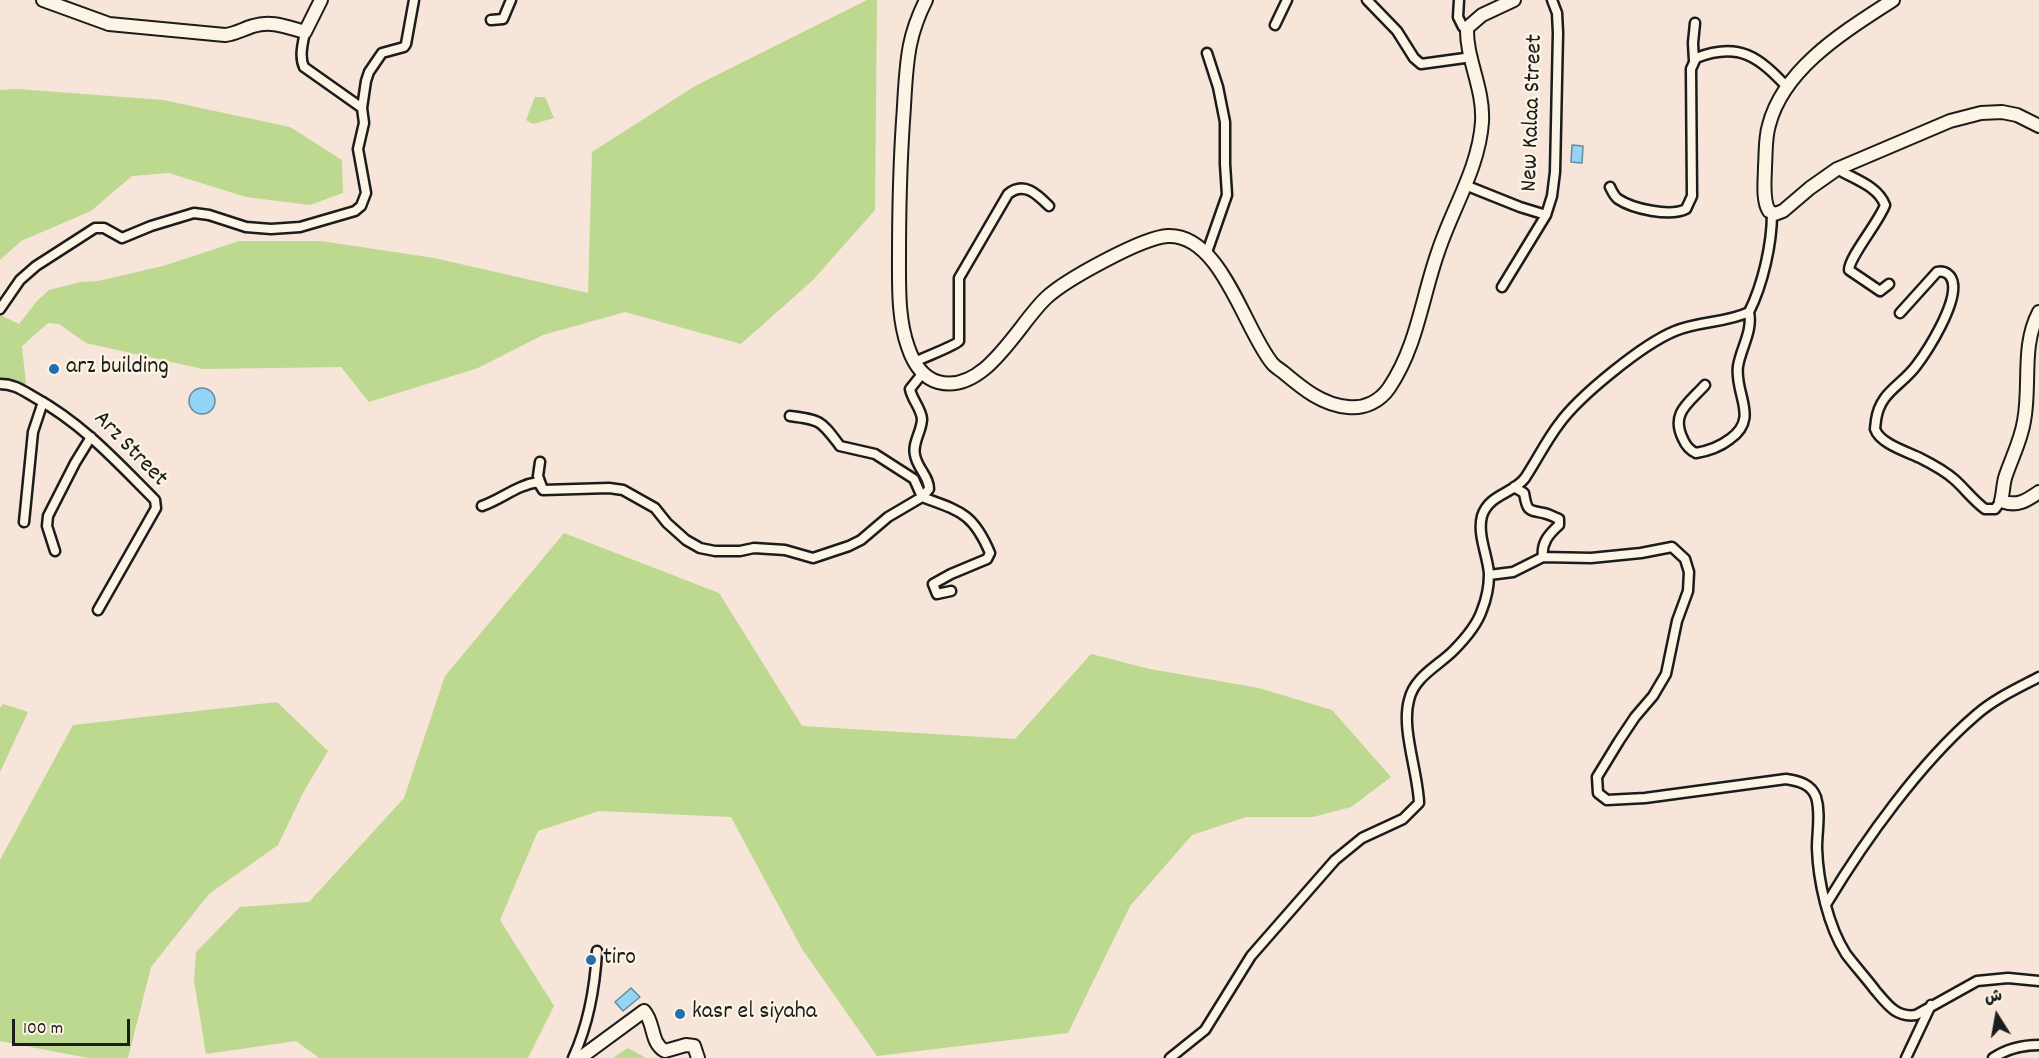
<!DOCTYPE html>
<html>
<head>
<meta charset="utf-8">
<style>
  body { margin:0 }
  #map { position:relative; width:2039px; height:1058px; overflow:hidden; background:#f6e5d8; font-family:Dekko,"Playpen Sans Arabic",sans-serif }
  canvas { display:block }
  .north { position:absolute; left:1967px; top:986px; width:60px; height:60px; -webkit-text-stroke:4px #fcf5e5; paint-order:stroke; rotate:349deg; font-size:16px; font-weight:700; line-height:24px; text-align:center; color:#1c1c1c }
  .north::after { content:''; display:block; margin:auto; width:21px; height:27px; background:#1c1c1c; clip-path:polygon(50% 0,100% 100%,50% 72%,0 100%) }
  .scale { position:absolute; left:12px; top:1019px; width:118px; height:27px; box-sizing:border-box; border:3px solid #1c1c1c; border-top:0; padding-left:8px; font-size:18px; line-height:21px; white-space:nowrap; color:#1c1c1c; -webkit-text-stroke:4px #fcf5e5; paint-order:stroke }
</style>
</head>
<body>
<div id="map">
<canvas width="2039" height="1058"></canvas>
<div class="north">ش</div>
<div class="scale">100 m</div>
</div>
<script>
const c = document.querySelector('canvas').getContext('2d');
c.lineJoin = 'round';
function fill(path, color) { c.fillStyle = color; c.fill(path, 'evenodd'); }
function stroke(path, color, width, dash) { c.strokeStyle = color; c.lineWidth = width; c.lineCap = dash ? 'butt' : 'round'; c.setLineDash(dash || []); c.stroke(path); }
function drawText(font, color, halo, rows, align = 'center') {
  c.font = font + ' Dekko,sans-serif'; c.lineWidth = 4.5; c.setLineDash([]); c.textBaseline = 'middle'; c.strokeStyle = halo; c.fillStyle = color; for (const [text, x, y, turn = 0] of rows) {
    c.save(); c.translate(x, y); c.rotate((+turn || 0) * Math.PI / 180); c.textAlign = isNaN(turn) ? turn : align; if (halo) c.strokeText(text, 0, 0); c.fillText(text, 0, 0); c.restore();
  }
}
fill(new Path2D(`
  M867,0H877L875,210L813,280L741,344L625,312L543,335L478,368L369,402L341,367L203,369L86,343L59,324L48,323L22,346L26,385L16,380H0V315L19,324L37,301L49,290L81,282L98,281L163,266L239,241H321L434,258L588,293L592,152L695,86Z
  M17,89L163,100L290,127L342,160L343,193L310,205L246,197L169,173L132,176L91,211L21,241L0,260V90Z
  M535,97H545L554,118L533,124L526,120Z
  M564,533L719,593L802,726L1015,739L1091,654L1150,669L1259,688L1332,710L1391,777L1351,807L1313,817H1246L1192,835L1130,906L1068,1033L877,1056L802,949L731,817L599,811L538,831L500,920L554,1006L528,1058H319L296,1041L206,1054L194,981L196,952L240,907L309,902L404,798L445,676Z
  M277,702L328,751L304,791L278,845L209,894L151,967L128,1058H88L0,1041V860L73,725Z
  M3,704L28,712L0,772V708Z
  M628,1048L646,1058H613Z`), '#bdd88f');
const water = new Path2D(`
  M1572,145L1583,146L1582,163L1571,162Z
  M189 401a13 13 0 1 1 26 0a13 13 0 1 1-26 0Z
  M631,988L640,997L623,1011L615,1002Z`);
fill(water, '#94d5f5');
stroke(water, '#648b9e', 1.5);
const street = new Path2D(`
  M1367,0L1397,31L1414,58L1421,64L1472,57
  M1459,0L1458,17L1463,27L1467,28
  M491,20L503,19L511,0
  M1275,25L1287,0
  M1694,61L1693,43L1695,23
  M362,108L366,81L369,72L382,53L404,47L406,44L414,0
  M1837,169C1854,179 1878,186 1885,205C1879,222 1849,257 1849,270L1880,291L1889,284
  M1465,185L1520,207L1546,215
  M1610,187C1612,191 1614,196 1618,199C1633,209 1670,217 1686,209L1692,196L1691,69L1696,58C1739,41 1759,57 1788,88
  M1206,255L1227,195L1225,164V122L1218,87L1207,53
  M1502,287L1546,215L1552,196L1555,172L1558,33L1557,13L1552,0
  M0,309L20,280L36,266L95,228H104L122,238L151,226L194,213L209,215L246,227L271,229L300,227L355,211L361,206L366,193L358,149L364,123L362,108L304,67C299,56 303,43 305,32
  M1900,313L1937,272C1945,270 1952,275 1953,284C1956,305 1929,349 1916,366C1901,386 1880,392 1876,420C1876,422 1875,427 1875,429C1880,444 1908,452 1920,458C1932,464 1945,471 1955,480C1965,489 1973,500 1985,509H1995L2001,501
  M915,362C924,357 955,346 959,341V278L1008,194C1024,181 1037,194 1049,206
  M0,384C14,384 22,390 34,397C83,424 116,461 155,500L156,508L98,610
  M1705,385C1689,403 1670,413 1683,439C1686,446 1689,450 1696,453C1708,451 1721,446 1730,439C1760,418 1734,394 1738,366C1741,348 1753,331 1749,312
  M790,416C822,420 821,421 840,446L875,454L914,479L922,497C960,511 973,513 990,553L987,559L951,574L933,584L937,594L951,591
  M540,462L538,476L542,487
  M1514,487L1524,493C1527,511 1528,510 1543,513C1549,514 1554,517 1559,519V525C1549,534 1541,543 1543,557
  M482,506C502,499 517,485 538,482L543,490L609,488L623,490L655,508L667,523L686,540L700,548L715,551H740L754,548L785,550L813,558L849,546L861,540L888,517L922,497L929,489C929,476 917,468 915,455C912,443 922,431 922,419C921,408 912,400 910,389L922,374
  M24,522L33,432L43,402
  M55,551L47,526L48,516L75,463L91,437
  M1489,575L1513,572L1543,557L1591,558L1641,553L1672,547L1685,559L1689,572L1688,591L1677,621L1666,674L1653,696L1635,717L1619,741L1597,777L1598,793L1607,800L1645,798L1786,779C1799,781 1811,784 1816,797C1821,813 1817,831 1817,848C1818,881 1828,926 1846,954C1855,966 1866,978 1875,990C1887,1004 1896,1018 1916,1015L1977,981L2008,978L2039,981
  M1827,903C1865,840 1920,763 1976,715C1994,699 2018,688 2039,677
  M573,1058C589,1023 595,988 597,951
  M1170,1058L1205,1030L1251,956L1335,860L1362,838L1403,819L1419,803C1418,772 1401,729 1409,700C1414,677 1438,666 1453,651C1464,640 1477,625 1482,610C1486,600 1489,585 1489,574C1488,556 1477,535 1482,516C1489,494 1513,494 1525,478C1537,460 1546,441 1559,424C1579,396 1643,344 1675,331C1699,321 1726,323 1749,312C1763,284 1772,244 1772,213
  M1906,1058L1931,1005
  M1993,1058C2008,1048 2022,1045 2039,1045`);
const secondary = new Path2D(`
  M43,0L109,24L225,35C235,34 243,29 253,26C271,20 287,27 305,32L321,0
  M926,0C919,14 913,30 910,45C905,70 905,96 903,121C900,166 899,212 899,258C899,287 898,319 908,347C913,362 921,377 938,382C985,395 1018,324 1046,298C1065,280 1143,237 1168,236C1221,234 1244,329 1272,363C1275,367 1279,369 1283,372C1302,388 1322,405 1348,407C1365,409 1380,401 1389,388C1417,347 1422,297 1438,252C1452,209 1479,168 1482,122C1484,88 1466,59 1467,28L1482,15L1514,0
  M1893,0C1847,30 1784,67 1769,125C1765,138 1766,152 1765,166C1765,179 1762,200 1769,211L1775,214L1783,211L1810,188L1837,169L1950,121L1981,113L2002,112L2017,115L2039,126
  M2039,312C2021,346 2031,385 2024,421C2021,441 2011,459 2005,478C2003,486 2003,494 2001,501C2017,507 2026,501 2039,492
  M580,1058L644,1011C655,1023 650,1043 665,1051L686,1045L694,1046L698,1058`);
stroke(street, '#1c1c1c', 13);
stroke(secondary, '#1c1c1c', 16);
stroke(street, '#fcf5e5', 8);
stroke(secondary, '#fcf5e5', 12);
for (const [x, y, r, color] of [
  [54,369,6,"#1f6fb2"],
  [591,960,6,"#1f6fb2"],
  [680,1014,6,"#1f6fb2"]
]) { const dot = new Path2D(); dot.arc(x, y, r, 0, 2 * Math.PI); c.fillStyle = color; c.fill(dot); stroke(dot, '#fcf5e5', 2); }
drawText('24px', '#1c1c1c', '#fcf5e5', [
  ["New Kalaa Street",1534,113,-88],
  ["Arz Street",129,450,46]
]);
drawText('24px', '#1c1c1c', '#fcf5e5', [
  ["arz building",66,369],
  ["tiro",603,960],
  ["kasr el siyaha",692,1014]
], 'left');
</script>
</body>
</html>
